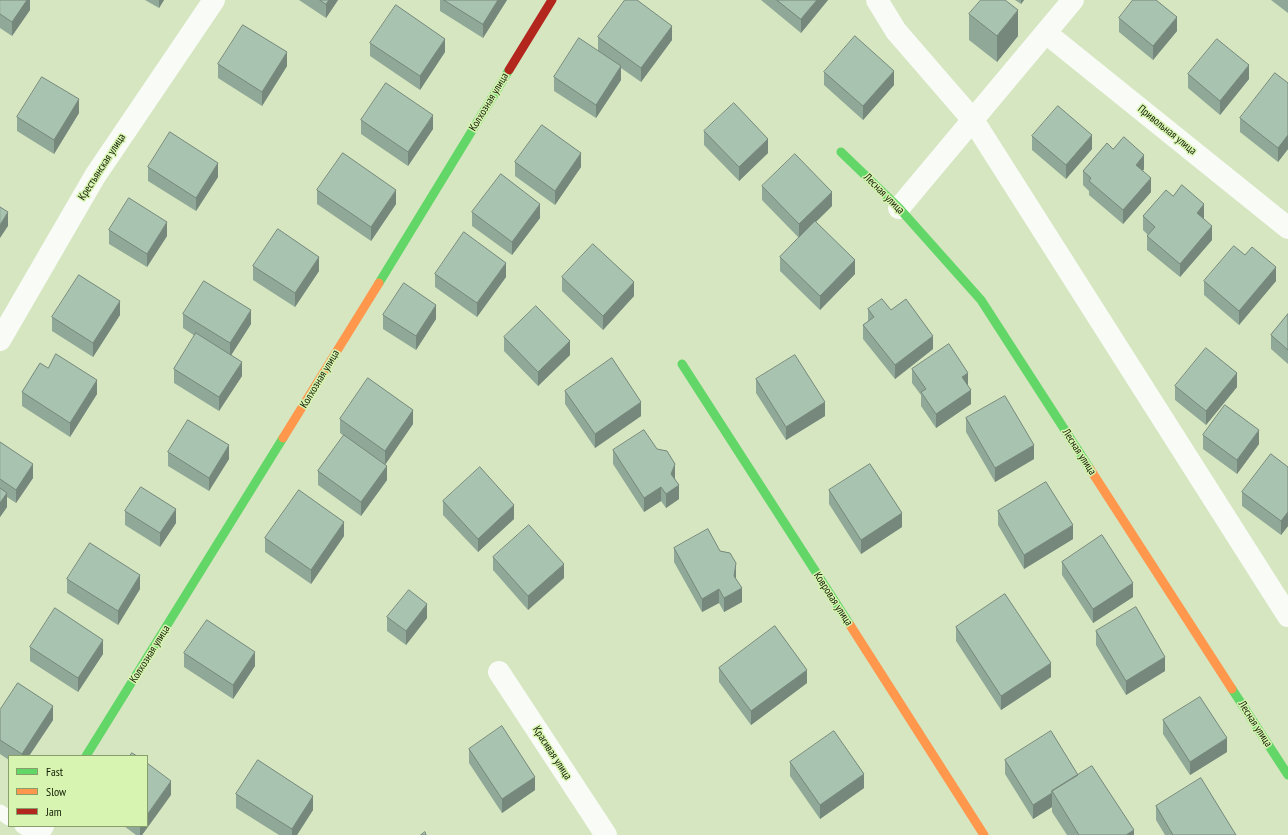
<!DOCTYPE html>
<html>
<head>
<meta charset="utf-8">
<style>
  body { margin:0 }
  #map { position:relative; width:1288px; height:835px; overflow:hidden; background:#d5e6c0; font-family:"PT Sans Narrow",sans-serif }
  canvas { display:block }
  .legend { position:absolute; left:8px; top:755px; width:140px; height:72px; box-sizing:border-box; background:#d7f5b1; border:1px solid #889e6b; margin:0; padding:5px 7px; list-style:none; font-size:12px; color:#121b03 }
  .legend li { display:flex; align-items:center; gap:8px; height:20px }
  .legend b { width:20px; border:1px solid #889e6b }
</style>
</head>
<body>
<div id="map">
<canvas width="1288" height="835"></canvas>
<ul class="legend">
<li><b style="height:5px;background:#63d668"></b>Fast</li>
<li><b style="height:5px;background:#ff974d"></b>Slow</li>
<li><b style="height:5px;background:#b3261e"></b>Jam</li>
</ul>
</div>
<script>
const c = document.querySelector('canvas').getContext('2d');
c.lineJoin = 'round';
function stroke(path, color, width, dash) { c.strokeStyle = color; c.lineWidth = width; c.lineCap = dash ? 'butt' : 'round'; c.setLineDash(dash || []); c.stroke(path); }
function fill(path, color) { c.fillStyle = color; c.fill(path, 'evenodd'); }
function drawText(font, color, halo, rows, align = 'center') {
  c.font = font + ' "PT Sans Narrow",sans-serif'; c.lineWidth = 3; c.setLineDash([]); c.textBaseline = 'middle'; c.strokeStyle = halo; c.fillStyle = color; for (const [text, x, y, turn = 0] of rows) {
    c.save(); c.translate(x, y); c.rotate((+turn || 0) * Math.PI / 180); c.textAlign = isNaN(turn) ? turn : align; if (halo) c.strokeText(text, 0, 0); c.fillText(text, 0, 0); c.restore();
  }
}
stroke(new Path2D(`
  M0,812L9,818
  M22,826L36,835`), '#f9fbf6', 15);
stroke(new Path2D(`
  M877,0L896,31L973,120L1288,616
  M1046,33L1288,228
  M899,208L1073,0
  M0,340L95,176L214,0
  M499,672L606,835
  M37,835L43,826`), '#f9fbf6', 22);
stroke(new Path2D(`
  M841,152L899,208L981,300L1090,469
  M379,283L509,70
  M682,364L850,625
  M1232,689L1288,775
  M86,756L283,438`), '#63d668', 9);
stroke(new Path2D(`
  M283,438L379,283
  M1090,469L1232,689
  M850,625L984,835`), '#ff974d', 9);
stroke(new Path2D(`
  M509,70L552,0`), '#b3261e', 9);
fill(new Path2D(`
  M0,0H30V10L12,36L0,28Z
  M145,0H164L159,8Z
  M299,0H338L326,18Z
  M440,0H507L483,38L440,11Z
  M761,0H828L801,33Z
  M1015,0H1024L1021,4Z
  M1271,0H1288V13Z
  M969,14L1018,36L997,62L969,40Z
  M1119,18L1177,31L1153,60L1119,32Z
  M598,37L672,40L641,82L621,68V80L596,118L554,91V77L598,51Z
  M370,43L445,52L420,90L370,56Z
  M218,64L287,66L262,106L218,78Z
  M824,72L894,85L863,120L824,85Z
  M1188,74L1249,79L1220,115L1188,88Z
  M1288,83V149L1278,162L1240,132V118Z
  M79,113L54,154L17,131V117Z
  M361,120L433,129L408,166L361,134Z
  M704,131L768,153L739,181L704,145Z
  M1032,136L1092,149L1066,179L1032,150Z
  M1113,149L1144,169L1143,171L1151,192L1123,224L1089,195V191L1083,185V171Z
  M515,162L581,167L555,205L515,176Z
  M148,167L218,177L196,211L148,181Z
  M762,186L832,206L816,222L855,274L820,310L780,271V257L799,238L762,200Z
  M317,190L396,204L371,241L317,204Z
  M1173,196L1204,218V219L1212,240L1180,277L1147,250V236L1148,235L1143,230V216Z
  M472,212L540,218L512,255L472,226Z
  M109,230L167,236L147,267L109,244Z
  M253,266L319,271L295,307L253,280Z
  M435,274L506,277L477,317L435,287Z
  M562,277L634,296L603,330L562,291Z
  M1204,281H1276L1239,325L1204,295Z
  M868,309L891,310L933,349L895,379L863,339V325L868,321Z
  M183,314L251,324L231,355L242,376L219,411L174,383V369L195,336L183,328Z
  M1288,314V364L1271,349V335Z
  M120,315L93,357L52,331V317Z
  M383,315L436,319L416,350L383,329Z
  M504,337L570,355L538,386L504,351Z
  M48,368L97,394L70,437L22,406V392Z
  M912,369L968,387L971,404L936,428L921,406V395L912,383Z
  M756,379L825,416L786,440L756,393Z
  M1175,386L1237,387L1206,425L1175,400Z
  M565,391L641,416L595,448L565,404Z
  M966,418L1034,459L995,482L966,432Z
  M340,419L413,424L385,464L387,480L361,516L318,485V471L344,436L340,433Z
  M1203,435L1259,444L1237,474L1203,449Z
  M0,442L33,478L16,503L7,497V507L0,517Z
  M613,450L675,478L679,499L666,508L661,501L644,512L613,464Z
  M168,452L229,459L209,491L168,466Z
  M1288,467V526L1281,535L1242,506V492Z
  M829,490L902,527L861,554L829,504Z
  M443,501L514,519L478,552L443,515Z
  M125,511L176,523L160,547L125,525Z
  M998,511L1073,539L1024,569L998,525Z
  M344,536L311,584L265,552V538Z
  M674,548L736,578L742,602L724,612L719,603L702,612L674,562Z
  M493,557L564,578L528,610L493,570Z
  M1062,562L1133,597L1093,623L1062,575Z
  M67,579L140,589L118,625L67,593Z
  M387,617L427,618L406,645L387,631Z
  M956,627L1051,677L1001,710L956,641Z
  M1096,631L1165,671L1126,695L1096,645Z
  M30,647L103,654L78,692L30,661Z
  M184,653L255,666L233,699L184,667Z
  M719,668L807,683L751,725L719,682Z
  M0,710L53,720L29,756H9V760L0,754Z
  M1163,720L1227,752L1190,775L1163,734Z
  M469,749L535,790L502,813L469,763Z
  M1005,760L1078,775L1134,835H1067L1052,812V807L1033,819L1005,774Z
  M790,762L864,788L820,819L790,776Z
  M236,794L313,810L297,835H279L236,808Z
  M171,795L142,835H136L124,826H147Z
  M1156,806L1236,835H1165L1156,820Z`), '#90a897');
fill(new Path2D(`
  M27,0H30V10L12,36V22Z
  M159,0H164L159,8Z
  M329,0H338L326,18V4Z
  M498,0H507L483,38V24Z
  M817,0H828L801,33V19Z
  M1021,0H1024L1021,4Z
  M1018,10V36L997,62V36Z
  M1177,17V31L1153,60V46Z
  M672,26V40L641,82V68Z
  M445,39V52L420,90V76Z
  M287,52V66L262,106V92Z
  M1249,65V79L1220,115V101Z
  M621,66V80L596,118V105Z
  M894,71V85L863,120V106Z
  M79,99V113L54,154V140Z
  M433,115V129L408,166V152Z
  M1092,135V149L1066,179V165Z
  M1288,135V149L1278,162V148Z
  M768,139V153L739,181V167Z
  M581,153V167L555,205V191Z
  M1144,155V169L1136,179V165Z
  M218,163V177L196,211V198Z
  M1151,178V192L1123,224V210Z
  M396,190V204L371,241V227Z
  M832,192V206L799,238V224Z
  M540,204V218L512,255V242Z
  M1204,204V218L1197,226V213Z
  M8,212V226L0,238V225Z
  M167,222V236L147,267V254Z
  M1212,226V240L1180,277V264Z
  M319,257V271L295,307V293Z
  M855,260V274L820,310V296Z
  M506,263V277L477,317V303Z
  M1276,267V281L1239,325V311Z
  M634,282V296L603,330V316Z
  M120,301V315L93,357V343Z
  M436,305V319L416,350V336Z
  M251,310V324L230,357V343Z
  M933,336V349L895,379V365Z
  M570,341V355L538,386V372Z
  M242,362V376L219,411V397Z
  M968,373V387L962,377Z
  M1237,373V387L1206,425V411Z
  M97,380V394L70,437V423Z
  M971,390V404L936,428V414Z
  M641,402V416L595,448V434Z
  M825,402V416L786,440V427Z
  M413,410V424L385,465V451Z
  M1259,430V444L1237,474V460Z
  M229,445V459L209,491V478Z
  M1034,445V459L995,482V468Z
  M33,464V478L16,503V490Z
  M675,464V478L671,488V474Z
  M387,466V480L361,516V502Z
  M679,485V499L666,508V494Z
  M661,487V501L644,512V498Z
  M7,493V507L0,517V503Z
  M514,505V519L478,552V539Z
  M176,509V523L160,547V533Z
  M1288,512V526L1281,535V521Z
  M902,513V527L861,554V540Z
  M344,522V536L311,584V570Z
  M1073,525V539L1024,569V555Z
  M736,563V577L734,589V576Z
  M564,564V578L528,610V596Z
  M140,575V589L118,625V611Z
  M1133,583V597L1093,623V609Z
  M742,588V602L724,612V598Z
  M719,589V603L702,612V599Z
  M427,604V618L406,645V631Z
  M103,640V654L78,692V678Z
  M255,652V666L233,699V685Z
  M1165,657V671L1126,695V681Z
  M1051,663V677L1001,710V696Z
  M807,670V683L751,725V711Z
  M53,706V720L29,756H22V754Z
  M1227,738V752L1190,775V762Z
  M864,774V788L820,819V805Z
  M535,777V790L502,813V799Z
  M171,781V795L142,835H140V826H147V815Z
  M1052,793V807L1033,819V805Z
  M313,796V810L297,835H292V829Z
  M1134,830V835H1126Z`), '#76887b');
const building = new Path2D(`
  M0,0H27L12,22L0,14Z
  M320,0H329L326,4Z
  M444,0H498L483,24Z
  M625,0H637L672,26L641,68L598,37Z
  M777,0H817L801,19Z
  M981,0H1005L1018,10L997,36L969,14Z
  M1133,0H1156L1177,17L1153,46L1119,18Z
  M396,5L445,39L420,76L370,43Z
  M243,25L287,52L262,92L218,64Z
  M855,36L894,71L863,106L824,72Z
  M579,38L621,66L596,105L554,77Z
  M1217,39L1249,65L1220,101L1188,74Z
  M1275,73L1288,83V135L1278,148L1240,118Z
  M42,77L79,99L54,140L17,117Z
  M386,83L433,115L408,152L361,120Z
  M734,103L768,139L739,167L704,131Z
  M1058,106L1092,135L1066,165L1032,136Z
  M542,125L581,153L555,191L515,162Z
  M170,132L218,163L196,198L148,167Z
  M1124,137L1144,155L1136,165L1151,178L1123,210L1089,181L1091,178L1083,171L1107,143L1113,149Z
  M343,153L396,190L371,227L317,190Z
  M795,154L832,192L799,224L762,186Z
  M501,174L540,204L512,242L472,212Z
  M1182,185L1204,204L1197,213L1212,226L1180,264L1147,236L1155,227L1143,216L1166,190L1173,196Z
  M129,198L167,222L147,254L109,230Z
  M0,207L8,212L0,225Z
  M815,221L855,260L820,296L780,257Z
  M278,229L319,257L295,293L253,266Z
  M464,232L506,263L477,303L435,274Z
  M593,244L634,282L603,316L562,277Z
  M1234,246L1245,255L1252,247L1276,267L1239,311L1204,281Z
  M79,275L120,301L93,343L52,317Z
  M204,281L251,310L230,343L183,314Z
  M404,283L436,305L416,336L383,315Z
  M882,299L891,310L906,299L933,336L895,365L863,325L874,317L868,309Z
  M536,306L570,341L538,372L504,337Z
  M1288,314V350L1271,335Z
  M196,333L242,362L219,397L174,369Z
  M949,344L968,373L962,377L971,390L936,414L921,392L926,389L912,369Z
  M1206,348L1237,373L1206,411L1175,386Z
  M56,354L97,380L70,423L22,392L40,363L48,368Z
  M795,355L825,402L786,427L756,379Z
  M612,358L641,402L595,434L565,391Z
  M368,378L413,410L385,451L340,419Z
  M1005,396L1034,445L995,468L966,418Z
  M1225,405L1259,430L1237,460L1203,435Z
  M188,420L229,445L209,478L168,452Z
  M644,430L657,449L667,451L675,464L671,474L679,485L666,494L661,487L644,498L613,450Z
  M344,435L387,466L361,502L318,471Z
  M0,442L33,464L16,490L0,479Z
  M1271,454L1288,467V512L1281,521L1242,492Z
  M870,464L902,513L861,540L829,490Z
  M480,467L514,505L478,539L443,501Z
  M1046,482L1073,525L1024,555L998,511Z
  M141,487L176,509L160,533L125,511Z
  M0,488L7,493L0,503Z
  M299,490L344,522L311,570L265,538Z
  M529,525L564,564L528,596L493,557Z
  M708,529L720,551L730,553L736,563L734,576L742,588L724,598L719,589L702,599L674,548Z
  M1102,535L1133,583L1093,609L1062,562Z
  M90,543L140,575L118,611L67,579Z
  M409,590L427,604L406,631L387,617Z
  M1005,594L1051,663L1001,696L956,627Z
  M1136,607L1165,657L1126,681L1096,631Z
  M55,608L103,640L78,678L30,647Z
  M207,620L255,652L233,685L184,653Z
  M775,626L807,670L751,711L719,668Z
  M18,683L53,706L22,754L0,740V710Z
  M1200,697L1227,738L1190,762L1163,720Z
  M502,726L535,777L502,799L469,749Z
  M834,731L864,774L820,805L790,762Z
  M1051,731L1078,775L1052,791V793L1033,805L1005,760Z
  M132,753L137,756H130Z
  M258,760L313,796L292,829L236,794Z
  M147,763L171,781L147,815Z
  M1092,766L1134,830L1126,835H1079L1052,791Z
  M1201,778L1236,835H1173L1156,806Z
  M425,832L426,835H421Z`);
fill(building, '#a8c3b0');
stroke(building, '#76887b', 1);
drawText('11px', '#121b03', '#d7f5b1', [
  ["Колхозная улица",489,102,-59],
  ["Привольная улица",1167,130,39],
  ["Крестьянская улица",102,167,-57],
  ["Лесная улица",884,194,45],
  ["Колхозная улица",320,379,-59],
  ["Лесная улица",1079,452,57],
  ["Ковровая улица",833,599,57],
  ["Колхозная улица",150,654,-58],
  ["Лесная улица",1255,724,57],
  ["Красивая улица",552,753,57]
]);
</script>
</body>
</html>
